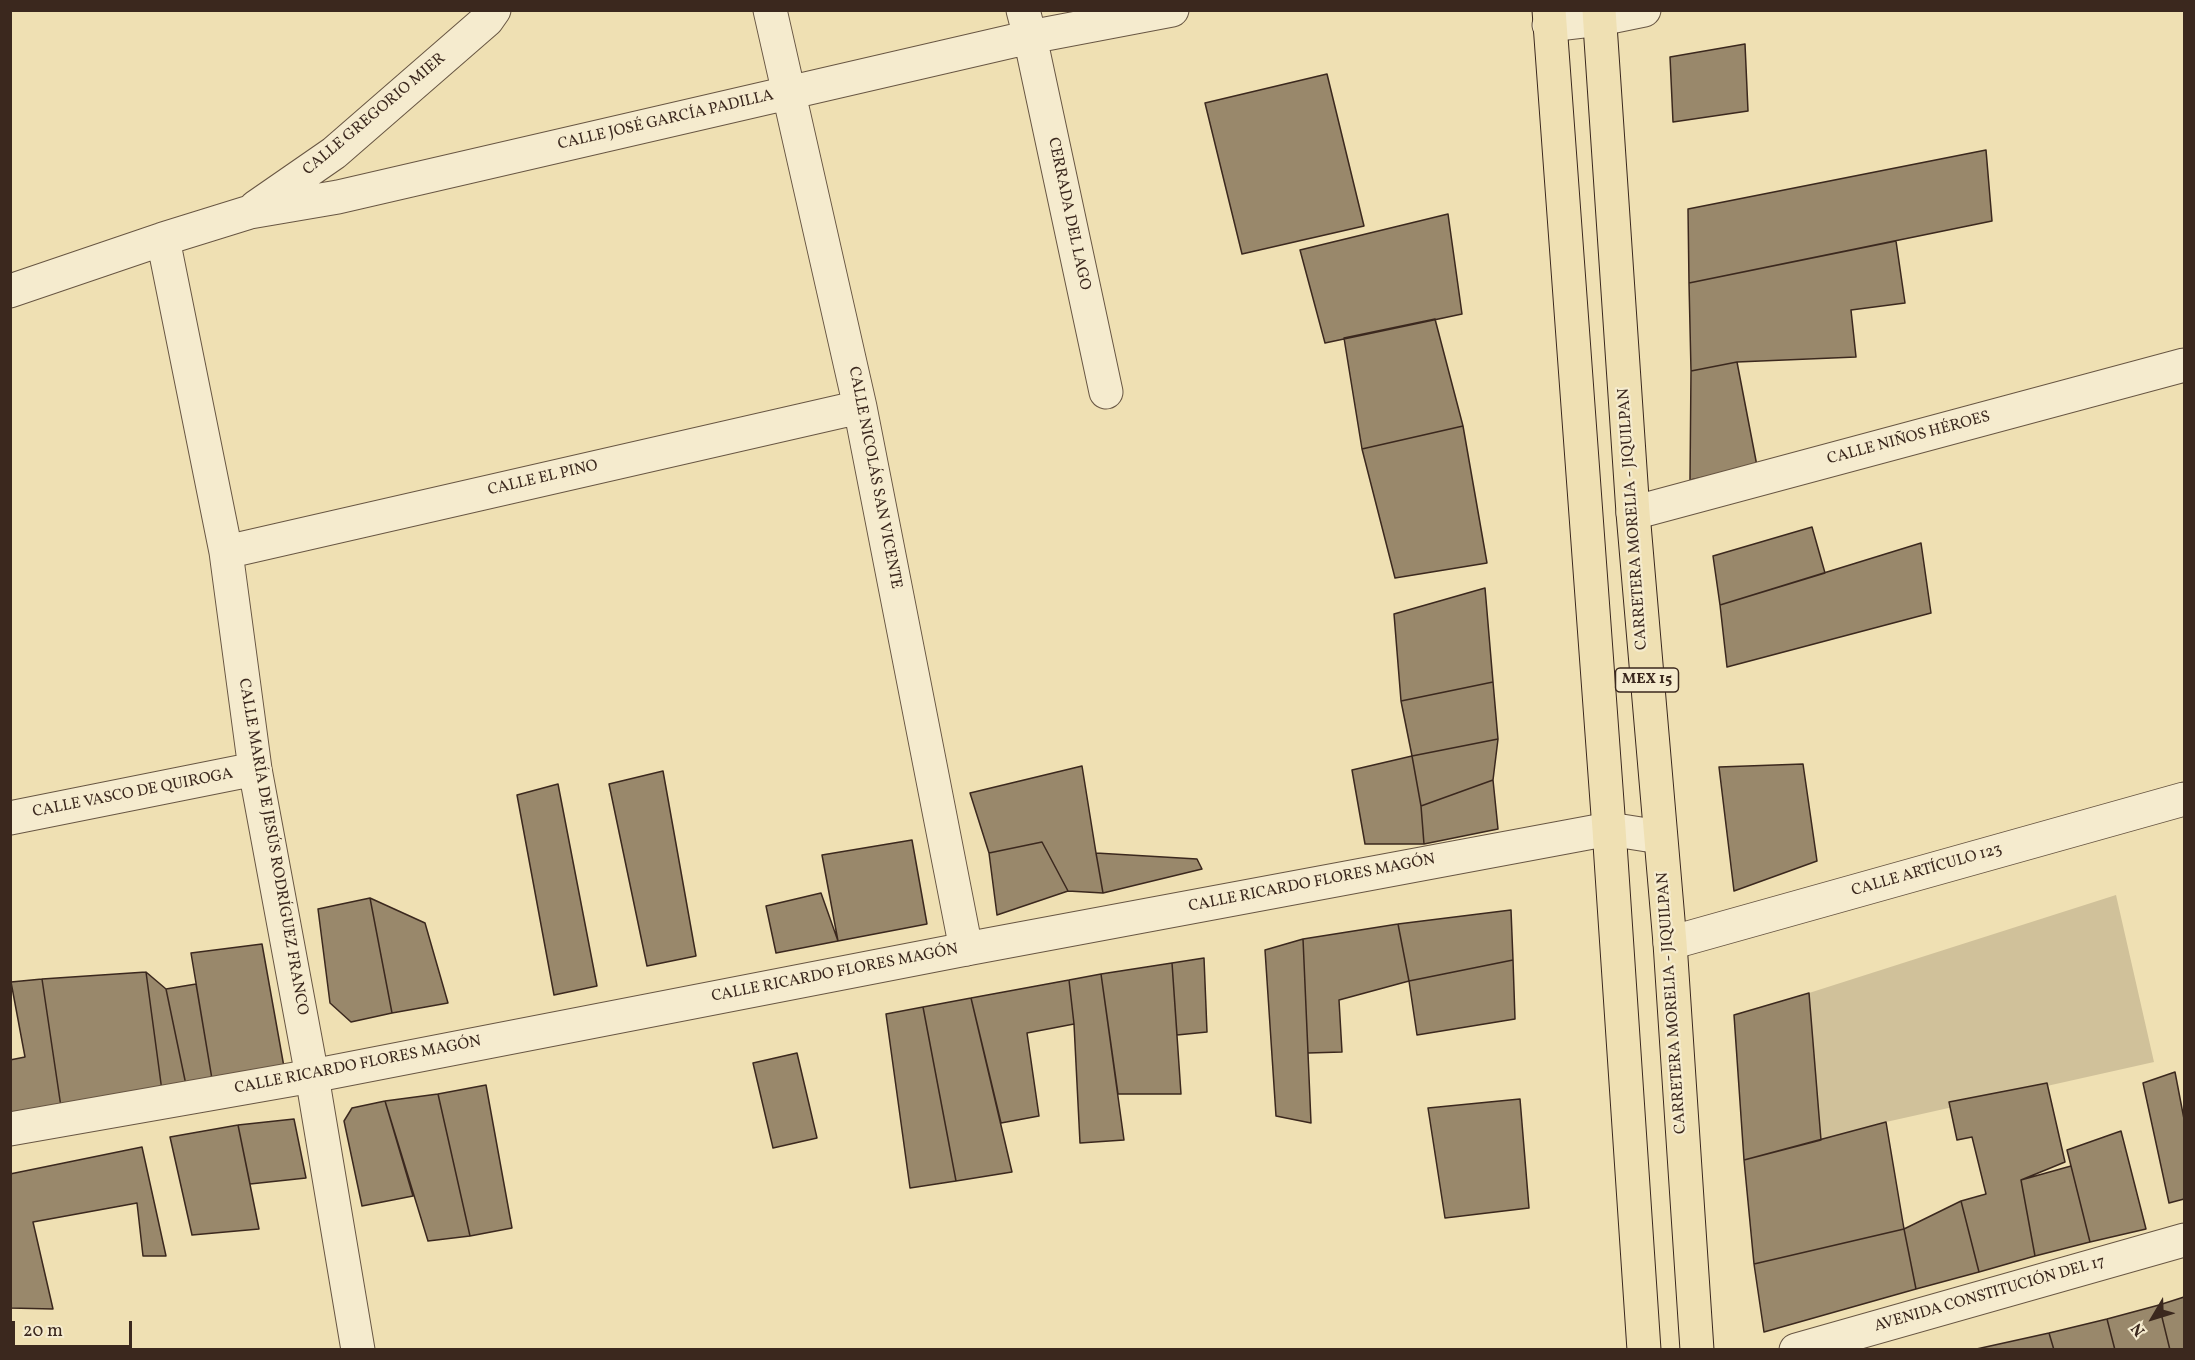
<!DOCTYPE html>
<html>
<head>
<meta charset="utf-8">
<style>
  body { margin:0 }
  #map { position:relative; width:2195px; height:1360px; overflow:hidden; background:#efe0b3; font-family:Vollkorn,serif }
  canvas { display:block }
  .frame { position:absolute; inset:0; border:12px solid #3b281e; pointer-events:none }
  .north { position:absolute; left:2123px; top:1288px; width:60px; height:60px; -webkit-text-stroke:4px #f5ebce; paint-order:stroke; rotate:232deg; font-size:16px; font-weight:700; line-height:24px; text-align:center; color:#3b281e }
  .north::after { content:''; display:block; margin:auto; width:21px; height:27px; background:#3b281e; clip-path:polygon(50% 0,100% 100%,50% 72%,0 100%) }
  .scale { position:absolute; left:12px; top:1321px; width:120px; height:27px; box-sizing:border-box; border:3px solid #3b281e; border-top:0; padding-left:8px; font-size:18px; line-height:21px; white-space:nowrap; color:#3b281e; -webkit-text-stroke:4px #f5ebce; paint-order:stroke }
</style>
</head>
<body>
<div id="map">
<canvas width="2195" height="1360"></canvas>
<div class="frame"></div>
<div class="north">N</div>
<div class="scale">20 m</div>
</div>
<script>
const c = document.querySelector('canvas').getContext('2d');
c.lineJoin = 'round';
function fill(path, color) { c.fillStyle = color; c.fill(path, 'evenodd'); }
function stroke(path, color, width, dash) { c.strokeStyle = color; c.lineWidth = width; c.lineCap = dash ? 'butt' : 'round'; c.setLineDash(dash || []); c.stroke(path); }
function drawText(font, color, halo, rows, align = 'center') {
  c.font = font + ' Vollkorn,serif'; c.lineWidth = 4.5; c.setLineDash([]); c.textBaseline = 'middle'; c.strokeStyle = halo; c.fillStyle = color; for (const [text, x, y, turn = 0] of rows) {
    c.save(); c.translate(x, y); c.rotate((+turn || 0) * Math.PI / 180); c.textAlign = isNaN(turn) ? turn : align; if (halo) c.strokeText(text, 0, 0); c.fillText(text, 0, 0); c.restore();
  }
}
fill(new Path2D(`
  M2116,895L2154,1062L1886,1122L1821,1140L1809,993Z`), '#d0c19a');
const building = new Path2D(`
  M1745,44L1748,111L1673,122L1670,57Z
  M1327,74L1364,226L1242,254L1205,103Z
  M1986,150L1992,221L1689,283L1688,209Z
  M1448,214L1462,314L1325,343L1300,250Z
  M1896,241L1905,303L1851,310L1856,357L1737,362L1691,371L1689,283Z
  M1435,319L1463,426L1362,449L1344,338Z
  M1737,362L1757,466L1690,480L1691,371Z
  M1463,426L1487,563L1395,578L1362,449Z
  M1812,527L1825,573L1720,605L1713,556Z
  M1921,543L1931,613L1727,667L1720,605Z
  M1485,588L1493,682L1401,701L1394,614Z
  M1493,682L1498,739L1412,756L1401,701Z
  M1498,739L1493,780L1421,806L1412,756Z
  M1412,756L1421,806L1424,844H1365L1352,770Z
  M1803,764L1817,861L1734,891L1719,767Z
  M1082,766L1096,853L1103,893L1068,891L1042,842L989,853L970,793Z
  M663,771L696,956L647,966L609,784Z
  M1493,780L1498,829L1424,844L1421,806Z
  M558,784L597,986L554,995L517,795Z
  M912,840L927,924L838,941L822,855Z
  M1042,842L1068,891L997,915L989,853Z
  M1096,853L1197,859L1202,869L1103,893Z
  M821,893L838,941L776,953L766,906Z
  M370,898L392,1013L351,1022L330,1003L318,909Z
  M370,898L425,923L448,1003L392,1013Z
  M1511,910L1513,960L1409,981L1398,924Z
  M1398,924L1409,981L1339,1000L1342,1052L1308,1053L1303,939Z
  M1303,939L1308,1053L1311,1123L1276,1116L1265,950Z
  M262,944L284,1067L212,1079L191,953Z
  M1204,958L1207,1032L1177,1035L1172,963Z
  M1513,960L1515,1019L1417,1035L1409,981Z
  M1172,963L1181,1094H1118L1101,974Z
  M146,972L162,1091L61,1107L42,979Z
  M146,972L166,989L186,1085L162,1091Z
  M1101,974L1124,1140L1080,1143L1074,1024L1069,980Z
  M42,979L61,1107L10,1113V1060L25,1057L11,982Z
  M1069,980L1074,1024L1027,1033L1039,1116L1001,1123L971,998Z
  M196,984L212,1079L186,1085L166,989Z
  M1809,993L1821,1140L1744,1160L1734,1015Z
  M971,998L1012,1172L956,1181L923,1007Z
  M923,1007L956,1181L910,1188L886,1014Z
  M797,1053L817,1138L773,1148L753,1063Z
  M2175,1072L2184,1119V1199L2169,1203L2143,1083Z
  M2047,1083L2065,1162L2021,1180L2035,1256L1979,1272L1961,1201L1986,1194L1972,1137L1957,1140L1949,1102Z
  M486,1085L512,1228L470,1236L438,1094Z
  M438,1094L470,1236L428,1241L385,1101Z
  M1520,1099L1529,1208L1445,1218L1428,1108Z
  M385,1101L413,1196L362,1206L344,1121L352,1108Z
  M294,1119L306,1178L250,1184L238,1125Z
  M1886,1122L1904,1229L1754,1264L1744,1160Z
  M238,1125L259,1229L192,1235L170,1137Z
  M2121,1131L2146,1229L2090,1242L2067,1150Z
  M142,1147L166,1256H143L137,1203L33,1222L53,1309L10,1308V1174Z
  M2071,1166L2090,1242L2035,1256L2021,1180Z
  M1961,1201L1979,1272L1916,1289L1904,1229Z
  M1904,1229L1916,1289L1764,1332L1754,1264Z
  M2184,1297V1350H2170L2159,1305Z
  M2159,1305L2170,1350H2115L2107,1319Z
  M2107,1319L2115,1350H2054L2049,1333Z
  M2049,1333L2054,1350H1972Z`);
fill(building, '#99886b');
stroke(building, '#3b281e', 1.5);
const minor = new Path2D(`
  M770,10L860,407L966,949
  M1023,10L1030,37L1106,392
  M1549,25L1600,19L1644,10
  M256,207L334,153L487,20L494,10
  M163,239L226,552L255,769L312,1076L358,1350
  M10,291L163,239L250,212L338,197L1030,37L1172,10
  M1633,513L2184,365
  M226,552L860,407
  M10,818L255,769
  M1670,943L2184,799
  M1796,1350L2184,1240`);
const tertiary = new Path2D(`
  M10,1129L312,1076L966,949L1609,829L1660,837`);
const primary = new Path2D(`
  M1549,10L1609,829L1644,1350
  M1599,10L1633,513L1670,943L1697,1350`);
stroke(minor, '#685643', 35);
stroke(tertiary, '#685643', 35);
stroke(primary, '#3b281e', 35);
stroke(minor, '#f5ebce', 33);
stroke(tertiary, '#f5ebce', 33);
stroke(primary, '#efe0b3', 33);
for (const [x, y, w] of [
  [1647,680,63]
]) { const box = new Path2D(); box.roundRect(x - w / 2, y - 12, w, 24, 4.5); c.fillStyle = '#f5ebce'; c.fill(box); stroke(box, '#3b281e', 1.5); }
drawText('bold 15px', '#3b281e', null, [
  ["MEX 15",1647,680]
]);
drawText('16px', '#3b281e', '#f5ebce', [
  ["CALLE GREGORIO MIER",375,115,-40],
  ["CALLE JOSÉ GARCÍA PADILLA",666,121,-13],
  ["CERRADA DEL LAGO",1068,214,78],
  ["CALLE NIÑOS HÉROES",1909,439,-15],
  ["CALLE NICOLÁS SAN VICENTE",874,478,79],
  ["CALLE EL PINO",543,479,-13],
  ["CARRETERA MORELIA - JIQUILPAN",1634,519,-94],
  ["CALLE VASCO DE QUIROGA",133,794,-11],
  ["CALLE MARÍA DE JESÚS RODRÍGUEZ FRANCO",272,847,80],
  ["CALLE ARTÍCULO 123",1927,871,-16],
  ["CALLE RICARDO FLORES MAGÓN",1312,884,-11],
  ["CALLE RICARDO FLORES MAGÓN",835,974,-11],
  ["CARRETERA MORELIA - JIQUILPAN",1673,1003,-94],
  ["CALLE RICARDO FLORES MAGÓN",358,1066,-11],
  ["AVENIDA CONSTITUCIÓN DEL 17",1990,1295,-16]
]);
</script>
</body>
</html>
